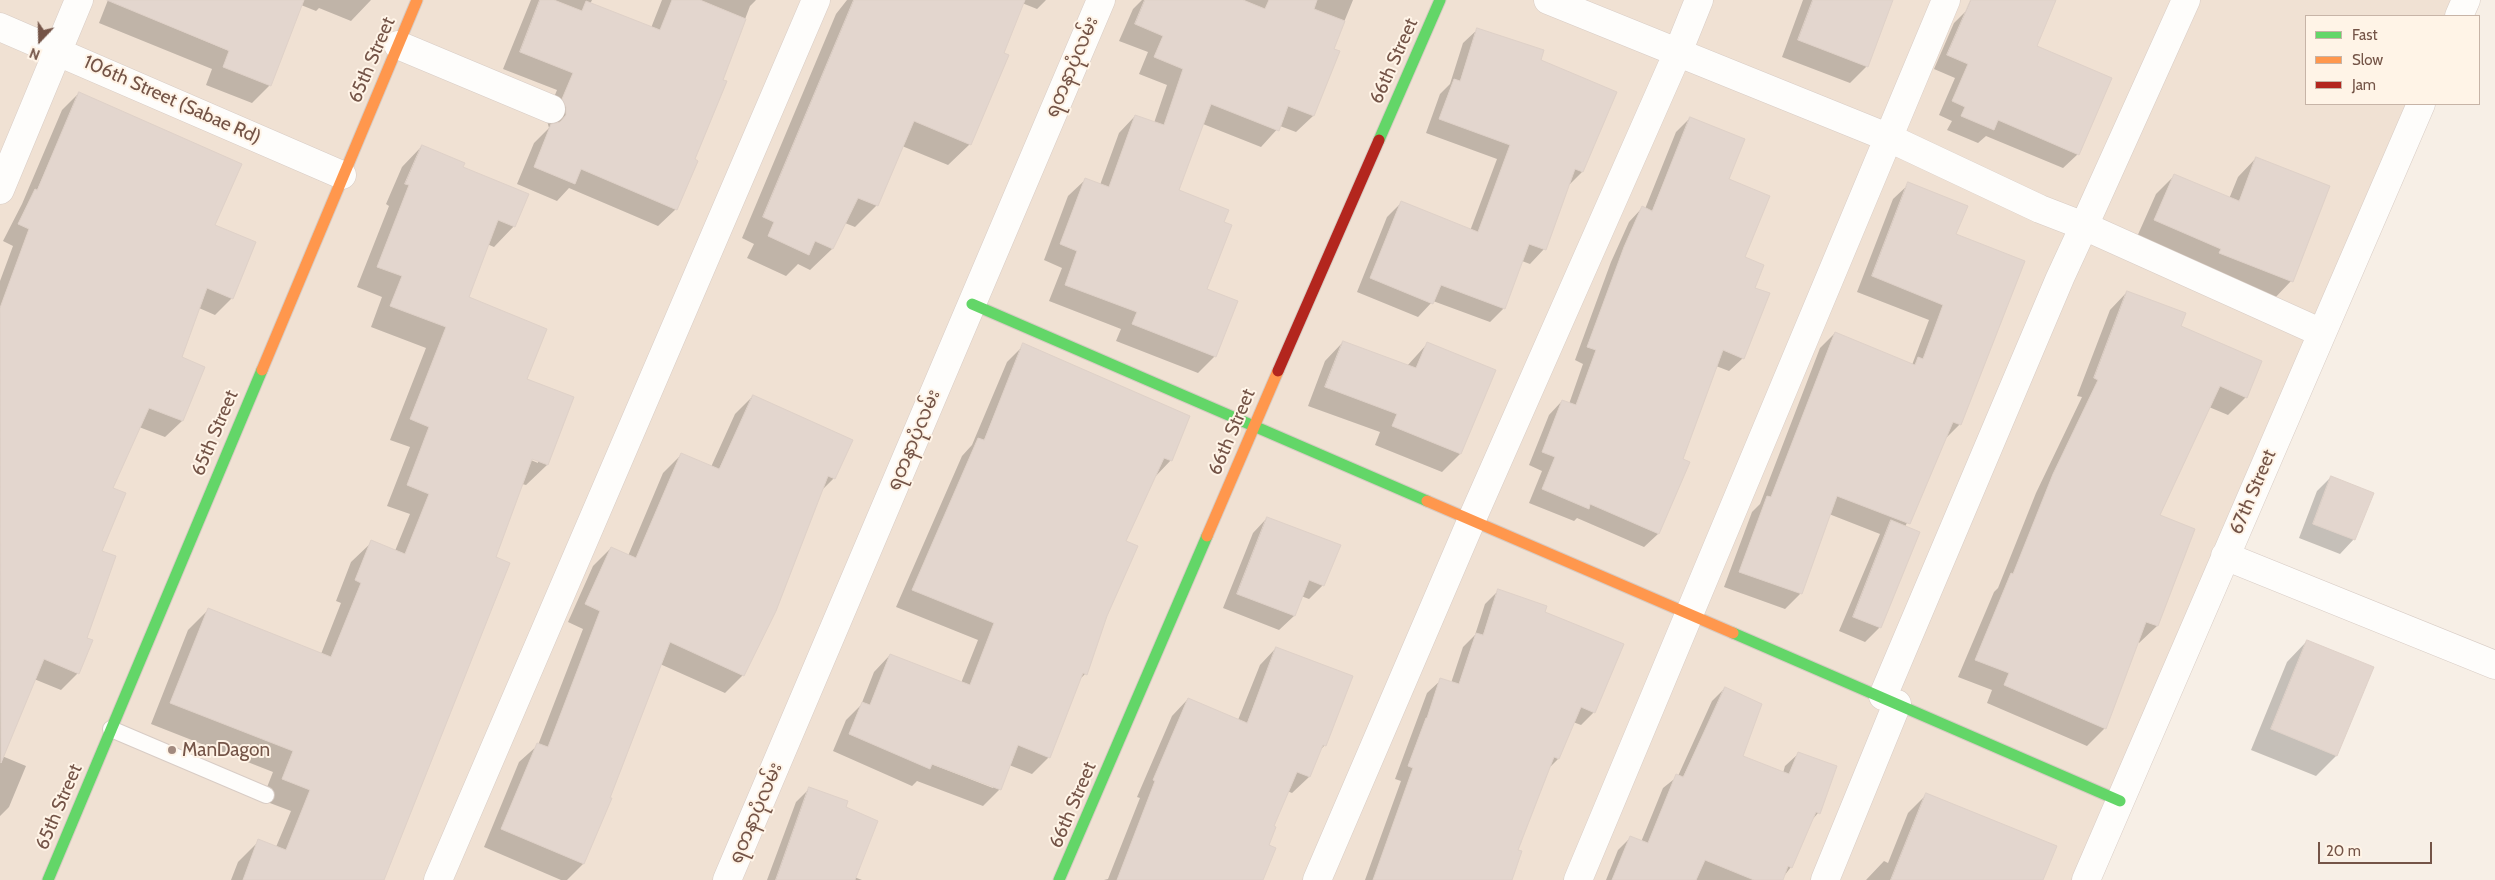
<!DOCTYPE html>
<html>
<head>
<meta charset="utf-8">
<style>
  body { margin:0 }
  #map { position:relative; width:2495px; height:880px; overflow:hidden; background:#f7efe6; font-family:Cabin,sans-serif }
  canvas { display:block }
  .legend { position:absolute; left:2305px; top:15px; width:175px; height:90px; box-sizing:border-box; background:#fff4e7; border:1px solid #c7b4a7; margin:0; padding:6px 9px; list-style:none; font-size:15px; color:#745447 }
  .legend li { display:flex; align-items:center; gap:10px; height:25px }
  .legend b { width:25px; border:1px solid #c7b4a7 }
  .north { position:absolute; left:15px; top:15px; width:50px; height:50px; -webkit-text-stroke:4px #fff4e7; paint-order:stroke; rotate:201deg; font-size:14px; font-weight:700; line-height:20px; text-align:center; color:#745447 }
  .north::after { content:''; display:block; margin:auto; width:18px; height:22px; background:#745447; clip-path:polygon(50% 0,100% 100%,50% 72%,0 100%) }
  .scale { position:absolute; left:2318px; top:842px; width:114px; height:22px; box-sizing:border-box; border:2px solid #745447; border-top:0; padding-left:6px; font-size:15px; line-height:18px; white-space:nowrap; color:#745447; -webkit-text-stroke:4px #fff4e7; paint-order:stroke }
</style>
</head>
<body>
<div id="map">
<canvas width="2495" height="880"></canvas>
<ul class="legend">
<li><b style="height:6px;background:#63d668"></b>Fast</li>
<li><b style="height:6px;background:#ff974d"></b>Slow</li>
<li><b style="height:6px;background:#b3261e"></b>Jam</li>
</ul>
<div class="north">N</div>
<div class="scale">20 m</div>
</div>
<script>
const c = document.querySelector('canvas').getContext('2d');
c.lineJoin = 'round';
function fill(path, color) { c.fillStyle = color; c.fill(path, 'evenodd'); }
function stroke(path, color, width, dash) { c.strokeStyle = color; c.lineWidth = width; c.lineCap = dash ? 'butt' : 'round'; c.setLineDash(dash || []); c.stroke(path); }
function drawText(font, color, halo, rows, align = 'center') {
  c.font = font + ' Cabin,"Noto Sans Myanmar",sans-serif'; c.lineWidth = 4; c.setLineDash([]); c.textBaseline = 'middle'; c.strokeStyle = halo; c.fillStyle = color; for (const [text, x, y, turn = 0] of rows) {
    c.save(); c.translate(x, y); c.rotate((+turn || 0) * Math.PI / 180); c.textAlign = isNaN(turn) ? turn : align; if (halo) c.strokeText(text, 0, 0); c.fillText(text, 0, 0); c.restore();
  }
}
fill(new Path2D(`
  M0,0H2455L2448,16H2306V104H2411L2082,880H0Z`), '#f0e1d3');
fill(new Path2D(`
  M108,0H371L351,21L319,8L316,11L301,5L270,85L252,103L206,85L212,69L99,23Z
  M531,0H592L590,4L651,28L662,0H756L750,6L722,80L676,209L658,226L569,188L557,201L517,184L534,143L549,128L546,117L557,90L503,69Z
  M847,0H1046L1037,9L1022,3L970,144L948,165L902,146L877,205L855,227L845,223L832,249L810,270L798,264L786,276L747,258L754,244L742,238L836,14Z
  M1142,0H1353L1333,49L1313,116L1296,132L1280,126L1261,147L1203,124L1178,191L1223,223L1206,289L1215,356L1198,373L1116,341L1121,329L1049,301L1062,268L1044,260L1068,196L1085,180L1100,185L1119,133L1135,116L1154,123L1167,85L1139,74L1148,52L1119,41L1133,9Z
  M1803,0H1891L1867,66L1850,83L1782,57Z
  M1971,0H2055L2035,46L2078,154L2063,168L1986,136L1978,143L1947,130L1952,121L1939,115L1955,78L1934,69L1954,23L1966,11Z
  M1478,29L1539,60L1615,93L1582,172L1568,186L1544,249L1530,264L1522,261L1504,308L1490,322L1433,301L1418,317L1357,292L1387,217L1401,203L1470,231L1497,159L1426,133L1440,94L1450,84L1463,43Z
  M79,93L213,226L232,298L215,315L199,308L180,358L204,367L182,421L165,437L139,427L111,488L78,673L61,690L34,679L2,756L26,766L9,807L0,816V281L13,246L3,241L22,204L62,110Z
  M1690,118L1728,180L1743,258L1753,288L1743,358L1729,371L1716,366L1681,460L1688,463L1658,534L1644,547L1577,518L1574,521L1529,503L1542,471L1529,465L1549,415L1562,401L1569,404L1583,364L1575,360L1611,262L1629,222L1642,208L1645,209L1676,132Z
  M422,146L461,168L514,226L494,247L487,244L467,298L526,379L573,398L547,465L526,485L522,484L372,880H231L238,862L259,841L276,847L291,811L262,800L273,772L151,724L188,630L208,610L321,654L341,603L336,601L351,562L372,542L395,551L410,514L387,506L410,447L390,440L426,348L371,327L382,297L357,287L389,206L386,204L402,167ZM527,456L538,460V463L526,458Z
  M2256,158L2328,186L2291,281L2273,300L2136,239L2156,194L2175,175L2229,199L2238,177Z
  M1909,184L1955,235L1960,424L1945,439L1905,527L1880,627L1865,642L1839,631L1880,534L1829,514L1800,594L1785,609L1724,587L1752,512L1760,504L1820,348L1835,333L1912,365L1929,320L1857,292L1893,199Z
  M2127,292L2180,327L2246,397L2228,415L2209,407L2159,516L2194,530L2157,626L2139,643L2137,642L2105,728L2087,746L1987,703L1992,690L1958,677L1994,592L1998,588L2036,493L2082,397L2077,396L2110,310Z
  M1343,342L1407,366L1427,344L1460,454L1442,472L1375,445L1380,432L1308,406L1325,361Z
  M1024,345L1171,460L1154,478L1124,541L1106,615L1085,674L1078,681L1049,757L1032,774L1009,765L1000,789L983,806L917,781L912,786L833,751L846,720L861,705L874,672L890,655L961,683L978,640L896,607L962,456L972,445L1007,362ZM927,760L993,785V788L926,762Z
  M753,396L834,478L821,491L743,675L725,693L660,664L608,798L610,799L583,864L567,880H561L484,847L519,762L538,745L583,629L568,622L593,566L611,548L628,556L663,473L681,455L711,467L735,414Z
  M2331,477L2354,539L2340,554L2299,538L2317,491Z
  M1267,518L1323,585L1309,599L1301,596L1294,616L1279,630L1223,608L1253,533Z
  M1498,591L1544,613L1594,712L1581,725L1573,722L1558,759L1549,768L1517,851L1510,880H1365L1401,781L1395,779L1427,693L1441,680L1451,683L1463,647L1475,635L1485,604Z
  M2307,641L2336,756L2316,776L2251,750L2287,662Z
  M1276,648L1325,745L1319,751L1309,777L1292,793L1287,791L1272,827L1261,880H1104L1108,879L1140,798L1137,797L1172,716L1188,699L1238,720L1260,665Z
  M1725,688L1742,757L1783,773L1785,766L1798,754L1818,813L1811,821L1791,867L1781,880H1606L1618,850L1631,837L1641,842L1663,788L1678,776L1712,701Z
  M809,789L844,808L854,877L862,880H767L796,802Z
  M1926,795L2042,880H1866L1884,861L1888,863L1908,813Z`), '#0003');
const building = new Path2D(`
  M107,0H304L271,86L223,67L229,51Z
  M540,0H554L582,11L586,1L660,30L672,0H700L746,19L723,80L727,81L695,159L698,161L677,210L581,169L575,184L534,167L551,124L560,122L566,115V107L562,99L573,73L520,52Z
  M854,0H1025L1004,53L1009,55L971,145L914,121L878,206L858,198L833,249L815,241L809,255L768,236L774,222L763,217Z
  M1145,0H1243L1265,9L1269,0H1317L1314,9L1345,21L1334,49L1340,51L1314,116L1288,106L1279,131L1211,104L1179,190L1229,210L1224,222L1232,225L1207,289L1238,301L1216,357L1132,324L1137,312L1065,285L1077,251L1060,244L1085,178L1109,187L1135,115L1164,125L1183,69L1154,57L1163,36L1135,24Z
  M1813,0H1893L1868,67L1798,40Z
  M1971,0H2056L2037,46L2112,78L2079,155L1998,120L1994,130L1961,116L1965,107L1952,101L1968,64L1947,55Z
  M1477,28L1544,50L1541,60L1617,92L1583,172L1575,169L1546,250L1529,244L1505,309L1441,285L1433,304L1370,278L1401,201L1478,232L1510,145L1439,119L1454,79L1460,81Z
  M79,92L242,164L215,225L256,242L233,299L207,288L182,357L205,367L183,421L149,408L113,488L126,493L102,551L116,556L87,638L93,640L79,674L44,659L1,763L0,308L29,229L18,224L35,189L37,190Z
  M1690,117L1745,139L1729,179L1770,196L1745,257L1764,265L1755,288L1770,293L1744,359L1723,350L1683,459L1690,462L1659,534L1590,504L1589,509L1542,489L1555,457L1542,452L1562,400L1576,405L1596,350L1587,347L1624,247L1642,206L1652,211Z
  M422,145L465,163L463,167L529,194L515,227L498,220L469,297L547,329L527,379L574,397L548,465L532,459L496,557L510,563L384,880H243L258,839L286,850L310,790L282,779L293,751L170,703L208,608L331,657L361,583L355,580L371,540L405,554L429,494L407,485L429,427L410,419L446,327L390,306L402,276L377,267L409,185L405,184Z
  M2256,157L2330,186L2293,282L2219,253L2221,249L2154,220L2174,174L2239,201Z
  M1908,182L1968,206L1956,234L2025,261L1961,425L1953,422L1910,524L1837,496L1802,594L1739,572L1767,496L1771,497L1835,332L1915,365L1918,357L1923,359L1943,305L1872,276Z
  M2127,291L2186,313L2181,326L2262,361L2247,398L2220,386L2160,515L2195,529L2158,626L2146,622L2106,729L2004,685L2009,673L1975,660L2011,573L2013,574L2053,474L2098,380L2094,378Z
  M1343,341L1416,368L1427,342L1496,370L1461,454L1392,426L1397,414L1325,387Z
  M1023,343L1190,416L1172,461L1164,458L1126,541L1138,546L1107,616L1087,675L1083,673L1050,758L1018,745L1001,790L932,764L930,769L849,734L862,702L870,705L890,654L970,685L994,623L912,590L978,438L984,440Z
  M753,395L853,440L835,479L828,476L776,611L744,676L670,642L610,798H612L584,864L501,829L537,743L548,747L600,611L585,604L611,547L636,558L681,453L719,469Z
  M2331,476L2374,493L2355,540L2313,524Z
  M1267,517L1341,545L1324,586L1309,580L1295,616L1237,594Z
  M1891,520L1920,532L1881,628L1853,617Z
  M1498,589L1547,606L1545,612L1624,644L1595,713L1581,707L1559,759L1554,757L1518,850L1522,851L1512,880H1373L1413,768L1408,766L1426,718H1427L1440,678L1459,684L1476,633L1483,635Z
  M2307,640L2374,667L2337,756L2271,729Z
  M1276,647L1353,676L1326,746L1323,745L1310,777L1297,772L1274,826L1276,827L1269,845L1276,848L1263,880H1117L1155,781L1153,780L1188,698L1247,723Z
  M1725,687L1762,704L1743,756L1789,774L1798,752L1837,766L1820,814L1816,812L1792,868L1788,866L1783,880H1754L1705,860L1696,880H1612L1630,836L1648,843L1676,774L1683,777Z
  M809,787L848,801L846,807L878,821L855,880H776Z
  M1926,793L2057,846L2043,880H1891Z`);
fill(building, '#e3d6ce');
stroke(building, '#dfd1c8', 1);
const lane = new Path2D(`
  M111,729L266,795`);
const street = new Path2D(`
  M1548,0L1887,137L2040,209L2084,226L2060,278L1883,696
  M2186,0L2084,226L2322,333
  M2459,16L2466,0
  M0,27L342,175
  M398,45L551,109
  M0,190L79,0
  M2225,556L2495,665
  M438,880L816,0
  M727,880L1101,0
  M1317,880L1472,519L1678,52L1699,0
  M1578,880L1946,0
  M1825,880L1897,704
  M2086,880L2421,104`);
const fast = new Path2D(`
  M1379,140L1440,0
  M972,304L1427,501
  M1733,633L2120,801
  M48,880L262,370
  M1059,880L1207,536`);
const slow = new Path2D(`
  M262,370L417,0
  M1427,501L1733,633
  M1207,536L1278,371`);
const jam = new Path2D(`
  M1278,371L1379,140`);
stroke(lane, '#d8ccc5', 18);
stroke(street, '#d8ccc5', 29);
stroke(fast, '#d7cbc3', 13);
stroke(slow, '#d7cbc3', 13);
stroke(jam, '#d7cbc3', 13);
stroke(lane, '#fefdfb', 16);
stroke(street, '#fefdfb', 28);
stroke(fast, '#63d668', 11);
stroke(slow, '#ff974d', 11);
stroke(jam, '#b3261e', 11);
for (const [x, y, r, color] of [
  [172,750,5,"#a28a7f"]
]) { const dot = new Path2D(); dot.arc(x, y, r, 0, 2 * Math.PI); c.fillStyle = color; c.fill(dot); stroke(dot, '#fff4e7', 2); }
drawText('19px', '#745447', '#fff4e7', [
  ["65th Street",372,60,-67],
  ["66th Street",1394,61,-66],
  ["ရတနာပုံလမ်း",1072,67,-67],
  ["106th Street (Sabae Rd)",172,100,24],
  ["66th Street",1232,432,-67],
  ["65th Street",215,433,-67],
  ["ရတနာပုံလမ်း",914,440,-67],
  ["67th Street",2253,492,-67],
  ["66th Street",1073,805,-67],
  ["65th Street",59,807,-67],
  ["ရတနာပုံလမ်း",756,813,-67]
]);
drawText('19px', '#745447', '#fff4e7', [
  ["ManDagon",182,750]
], 'left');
</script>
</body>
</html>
